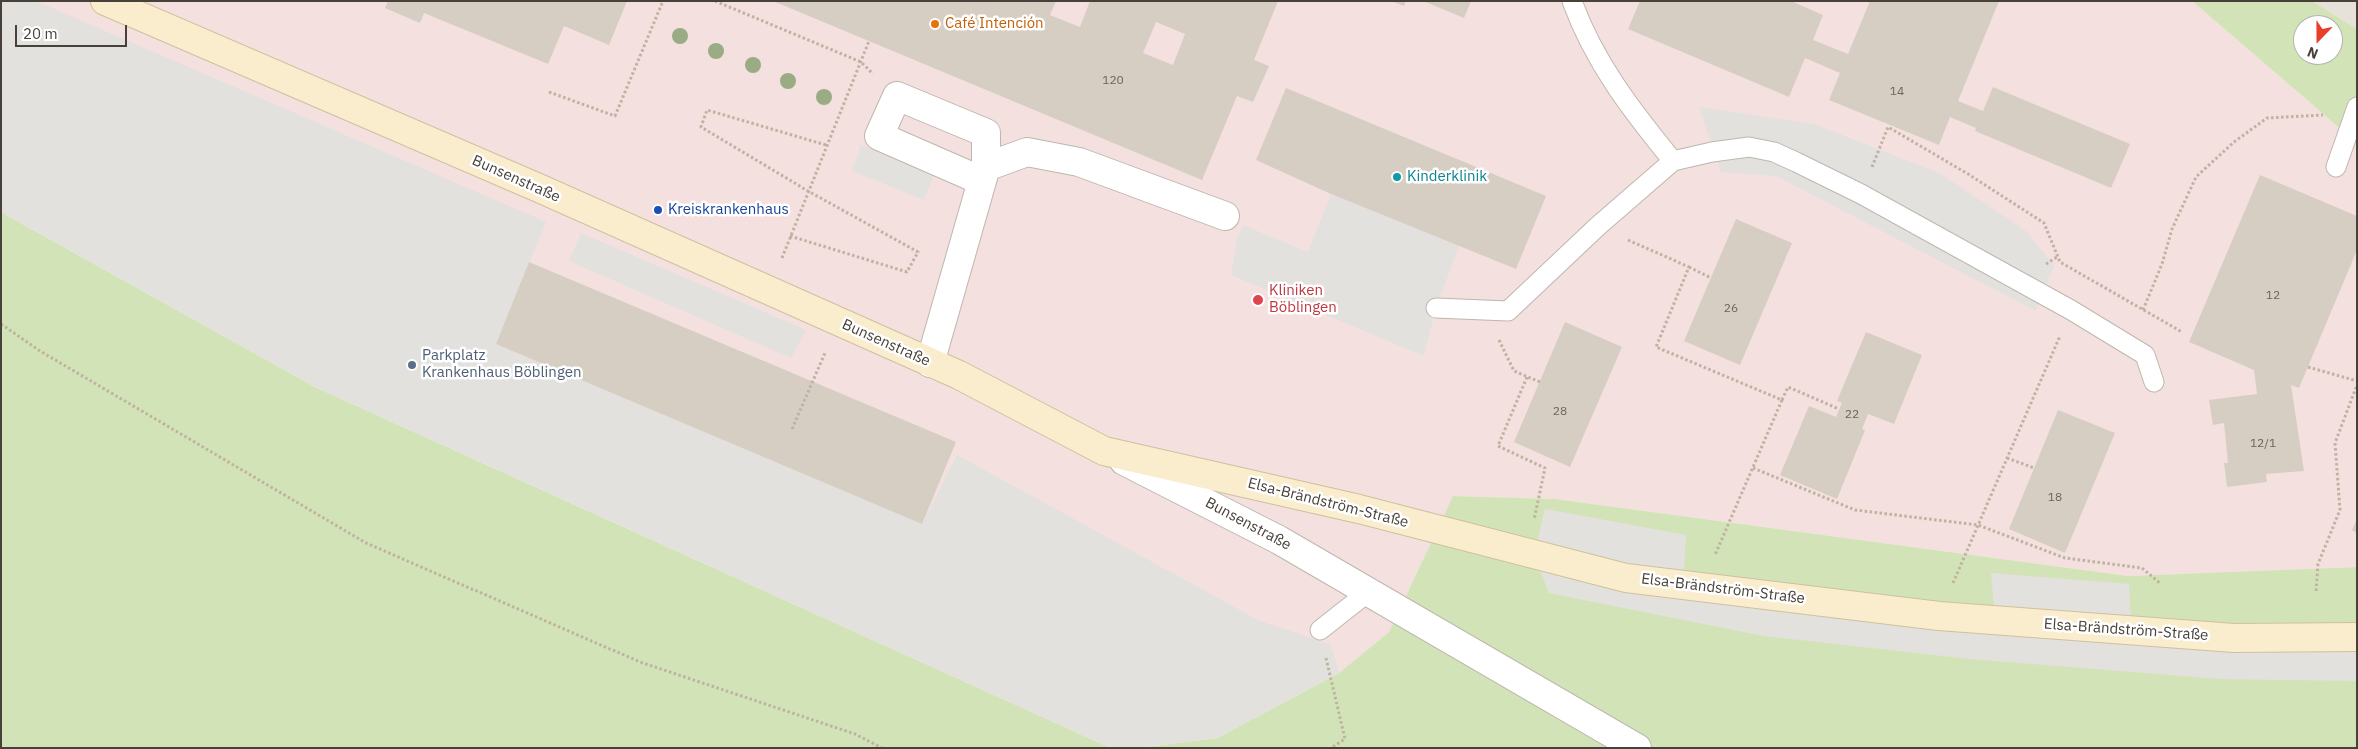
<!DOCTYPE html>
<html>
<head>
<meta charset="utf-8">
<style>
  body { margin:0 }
  #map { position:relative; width:2358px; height:749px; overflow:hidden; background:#f4f0ea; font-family:"IBM Plex Sans",sans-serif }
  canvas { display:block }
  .frame { position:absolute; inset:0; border:2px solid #474139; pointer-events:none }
  .north { position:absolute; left:2293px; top:15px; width:50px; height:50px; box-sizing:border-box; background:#fff; border:1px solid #b5b3b0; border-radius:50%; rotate:202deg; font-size:14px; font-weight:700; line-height:20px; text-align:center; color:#474139 }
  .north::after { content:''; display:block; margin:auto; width:18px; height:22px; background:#e83f2d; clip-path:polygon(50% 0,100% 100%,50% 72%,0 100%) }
  .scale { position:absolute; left:15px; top:25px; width:112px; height:22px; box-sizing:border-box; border:2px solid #474139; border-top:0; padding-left:6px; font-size:15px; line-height:18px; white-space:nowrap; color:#474139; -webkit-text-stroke:4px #fff; paint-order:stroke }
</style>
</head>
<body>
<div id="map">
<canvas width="2358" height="749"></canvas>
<div class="frame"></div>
<div class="north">N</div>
<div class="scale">20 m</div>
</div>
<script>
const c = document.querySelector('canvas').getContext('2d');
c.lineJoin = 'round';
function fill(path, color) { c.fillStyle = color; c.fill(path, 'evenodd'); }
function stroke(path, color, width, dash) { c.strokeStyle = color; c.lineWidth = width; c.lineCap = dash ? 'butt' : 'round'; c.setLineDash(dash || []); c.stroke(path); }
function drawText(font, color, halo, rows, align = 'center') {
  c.font = font + ' "IBM Plex Sans",sans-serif'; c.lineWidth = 5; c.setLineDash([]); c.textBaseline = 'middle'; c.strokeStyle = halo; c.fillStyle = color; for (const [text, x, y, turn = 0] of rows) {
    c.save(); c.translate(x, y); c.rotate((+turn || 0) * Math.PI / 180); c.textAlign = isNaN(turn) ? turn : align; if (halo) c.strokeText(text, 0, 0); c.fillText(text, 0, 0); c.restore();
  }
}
fill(new Path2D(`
  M2312,1H2357V29Z`), '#e7e2d9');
fill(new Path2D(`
  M1,1H2192L2357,143V567L2128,576L1555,499L1453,496L1389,632L1339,673L1138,748H1111L1,212Z`), '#f3e0df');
fill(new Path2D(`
  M2192,1H2312L2357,29V143ZM2303,25H2333V55H2303Z
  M1,212L315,387L1111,748H1Z
  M1453,496L1555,499L2128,576L2357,567V748H1138L1217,738L1339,673L1389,632Z`), '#d2e4b7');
fill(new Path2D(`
  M1,1H36L546,222L496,344L922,524L957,455L1260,621L1330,644L1339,673L1217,738L1138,748H1111L315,387L1,212Z
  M1699,107L1814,124L1939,173L2026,231L2054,266L2036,311L1776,176L1721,172Z
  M861,145L934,175L924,200L852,171Z
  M1331,194L1459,246L1436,308L1424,356L1231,275L1237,239L1243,225L1308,252Z
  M581,233L806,330L791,358L569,261Z
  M1545,509L1686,535L1683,584L1995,619L1991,573L2129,584L2131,630L2357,637V681L2221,679L1970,659L1764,636L1549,593L1534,555Z`), '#e3e1de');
fill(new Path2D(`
  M388,1H627L609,45L564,26L548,64L424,13L420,23L385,8Z
  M773,1H1056L1050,15L1080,27L1090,1H1278L1254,60L1269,66L1253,102L1237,96L1202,180ZM1156,22L1185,34L1173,65L1143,53Z
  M1391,1H1406L1404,6Z
  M1423,1H1471L1464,18Z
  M1640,1H1791L1823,15L1813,40L1848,54L1870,1H1999L1958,101L1983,111L1993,87L2130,144L2111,188L1975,131L1976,128L1950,117L1939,145L1829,100L1840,73L1805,58L1789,97L1628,29Z
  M1286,88L1546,196L1516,269L1331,194L1256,160Z
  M2260,175L2357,216V250L2299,388L2291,385L2304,471L2266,474L2267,482L2227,487L2224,463H2228L2224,423L2213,425L2209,400L2257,394L2254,370L2189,342Z
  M1736,219L1792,243L1740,365L1684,341Z
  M529,262L956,442L922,524L496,344Z
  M1565,322L1622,347L1570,467L1514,442Z
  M1866,332L1922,355L1894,424L1868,414L1862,429L1865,430L1837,499L1780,475L1809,406L1836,417L1842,403L1837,401Z
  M2058,410L2115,433L2065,553L2009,529Z
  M2357,519V533L2352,530Z`), '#d7cec3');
const lane = new Path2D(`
  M1572,1C1594,62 1632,111 1673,161
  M2336,167L2357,107
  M1436,308L1508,311L1598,226L1673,161L1712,152L1749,147L1774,152L1796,162L1861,194L2071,310L2145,355L2154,382
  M1320,630L1367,593`);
const street = new Path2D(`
  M982,181L879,136L897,96L986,133V167
  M930,363L986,167L1027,152L1079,162L1225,216
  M1124,461L1279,540L1637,748`);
const secondary = new Path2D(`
  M105,1L541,189L959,375L1104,451L1359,509L1626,578L1939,616L2234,638L2357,637`);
stroke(lane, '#beb7ad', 21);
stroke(street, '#beb7ad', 30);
stroke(secondary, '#cfc09d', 30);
stroke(new Path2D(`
  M715,1L861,62L873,74
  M549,92L615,116L663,1
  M1872,167L1888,127L1968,174L2044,223L2060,262L2182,332
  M790,236L907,272L918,252L808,191L701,127L707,110L826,145
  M1628,240L1689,267L1656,347L1782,400L1715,555
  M782,258L869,41
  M2046,264L2057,257
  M1689,267L1711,278
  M2143,310L2162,264L2172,229L2196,177L2234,142L2267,118L2323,115
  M1,324L40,351L366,543L640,662L855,734L882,748
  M1499,340L1514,371L1540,382
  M2308,367L2357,381
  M1527,377L1498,446L1545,468L1534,520
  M1782,400L1788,387L1839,409
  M792,429L825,353
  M2007,458L2034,468
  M1753,468L1855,510L1978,525L2065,558L2142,568L2161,584
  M1953,583L2060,336
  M2316,591L2318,564L2340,510L2335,443L2357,385
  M1326,658L1345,739L1331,748`), '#bfb2a0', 3, [2.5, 2.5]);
stroke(lane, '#fff', 19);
stroke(street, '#fff', 28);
stroke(secondary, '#faedce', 28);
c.fillStyle = '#99ac84';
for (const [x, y] of [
  [680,36],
  [716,51],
  [753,65],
  [788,81],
  [824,97]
]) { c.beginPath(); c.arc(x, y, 8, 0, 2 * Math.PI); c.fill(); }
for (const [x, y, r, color] of [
  [935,24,5,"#e8710a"],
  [1397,177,5,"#0f9aa8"],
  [658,210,5,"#1a4fb4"],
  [1258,300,6,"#e0444e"],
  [412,365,5,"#5c6f8a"]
]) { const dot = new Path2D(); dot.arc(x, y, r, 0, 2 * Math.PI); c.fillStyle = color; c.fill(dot); stroke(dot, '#fff', 2); }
drawText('12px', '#6b645c', null, [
  ["120",1113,81],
  ["14",1897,92],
  ["12",2273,296],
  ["26",1731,309],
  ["28",1560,412],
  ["22",1852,415],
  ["12/1",2263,444],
  ["18",2055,498]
]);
drawText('15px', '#c56008', '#fff', [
  ["Café Intención",945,24]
], 'left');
drawText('15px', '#0d838f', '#fff', [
  ["Kinderklinik",1407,177]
], 'left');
drawText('15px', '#474139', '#fff', [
  ["Bunsenstraße",516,179,24],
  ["Bunsenstraße",886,343,24],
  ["Elsa-Brändström-Straße",1328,503,14],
  ["Bunsenstraße",1248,524,28],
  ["Elsa-Brändström-Straße",1723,589,7],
  ["Elsa-Brändström-Straße",2126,630,4]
]);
drawText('15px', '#164399', '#fff', [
  ["Kreiskrankenhaus",668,210]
], 'left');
drawText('15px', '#be3a42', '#fff', [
  ["Kliniken",1269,291],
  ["Böblingen",1269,308]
], 'left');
drawText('15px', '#4e5e75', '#fff', [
  ["Parkplatz",422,356],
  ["Krankenhaus Böblingen",422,373]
], 'left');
</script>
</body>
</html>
